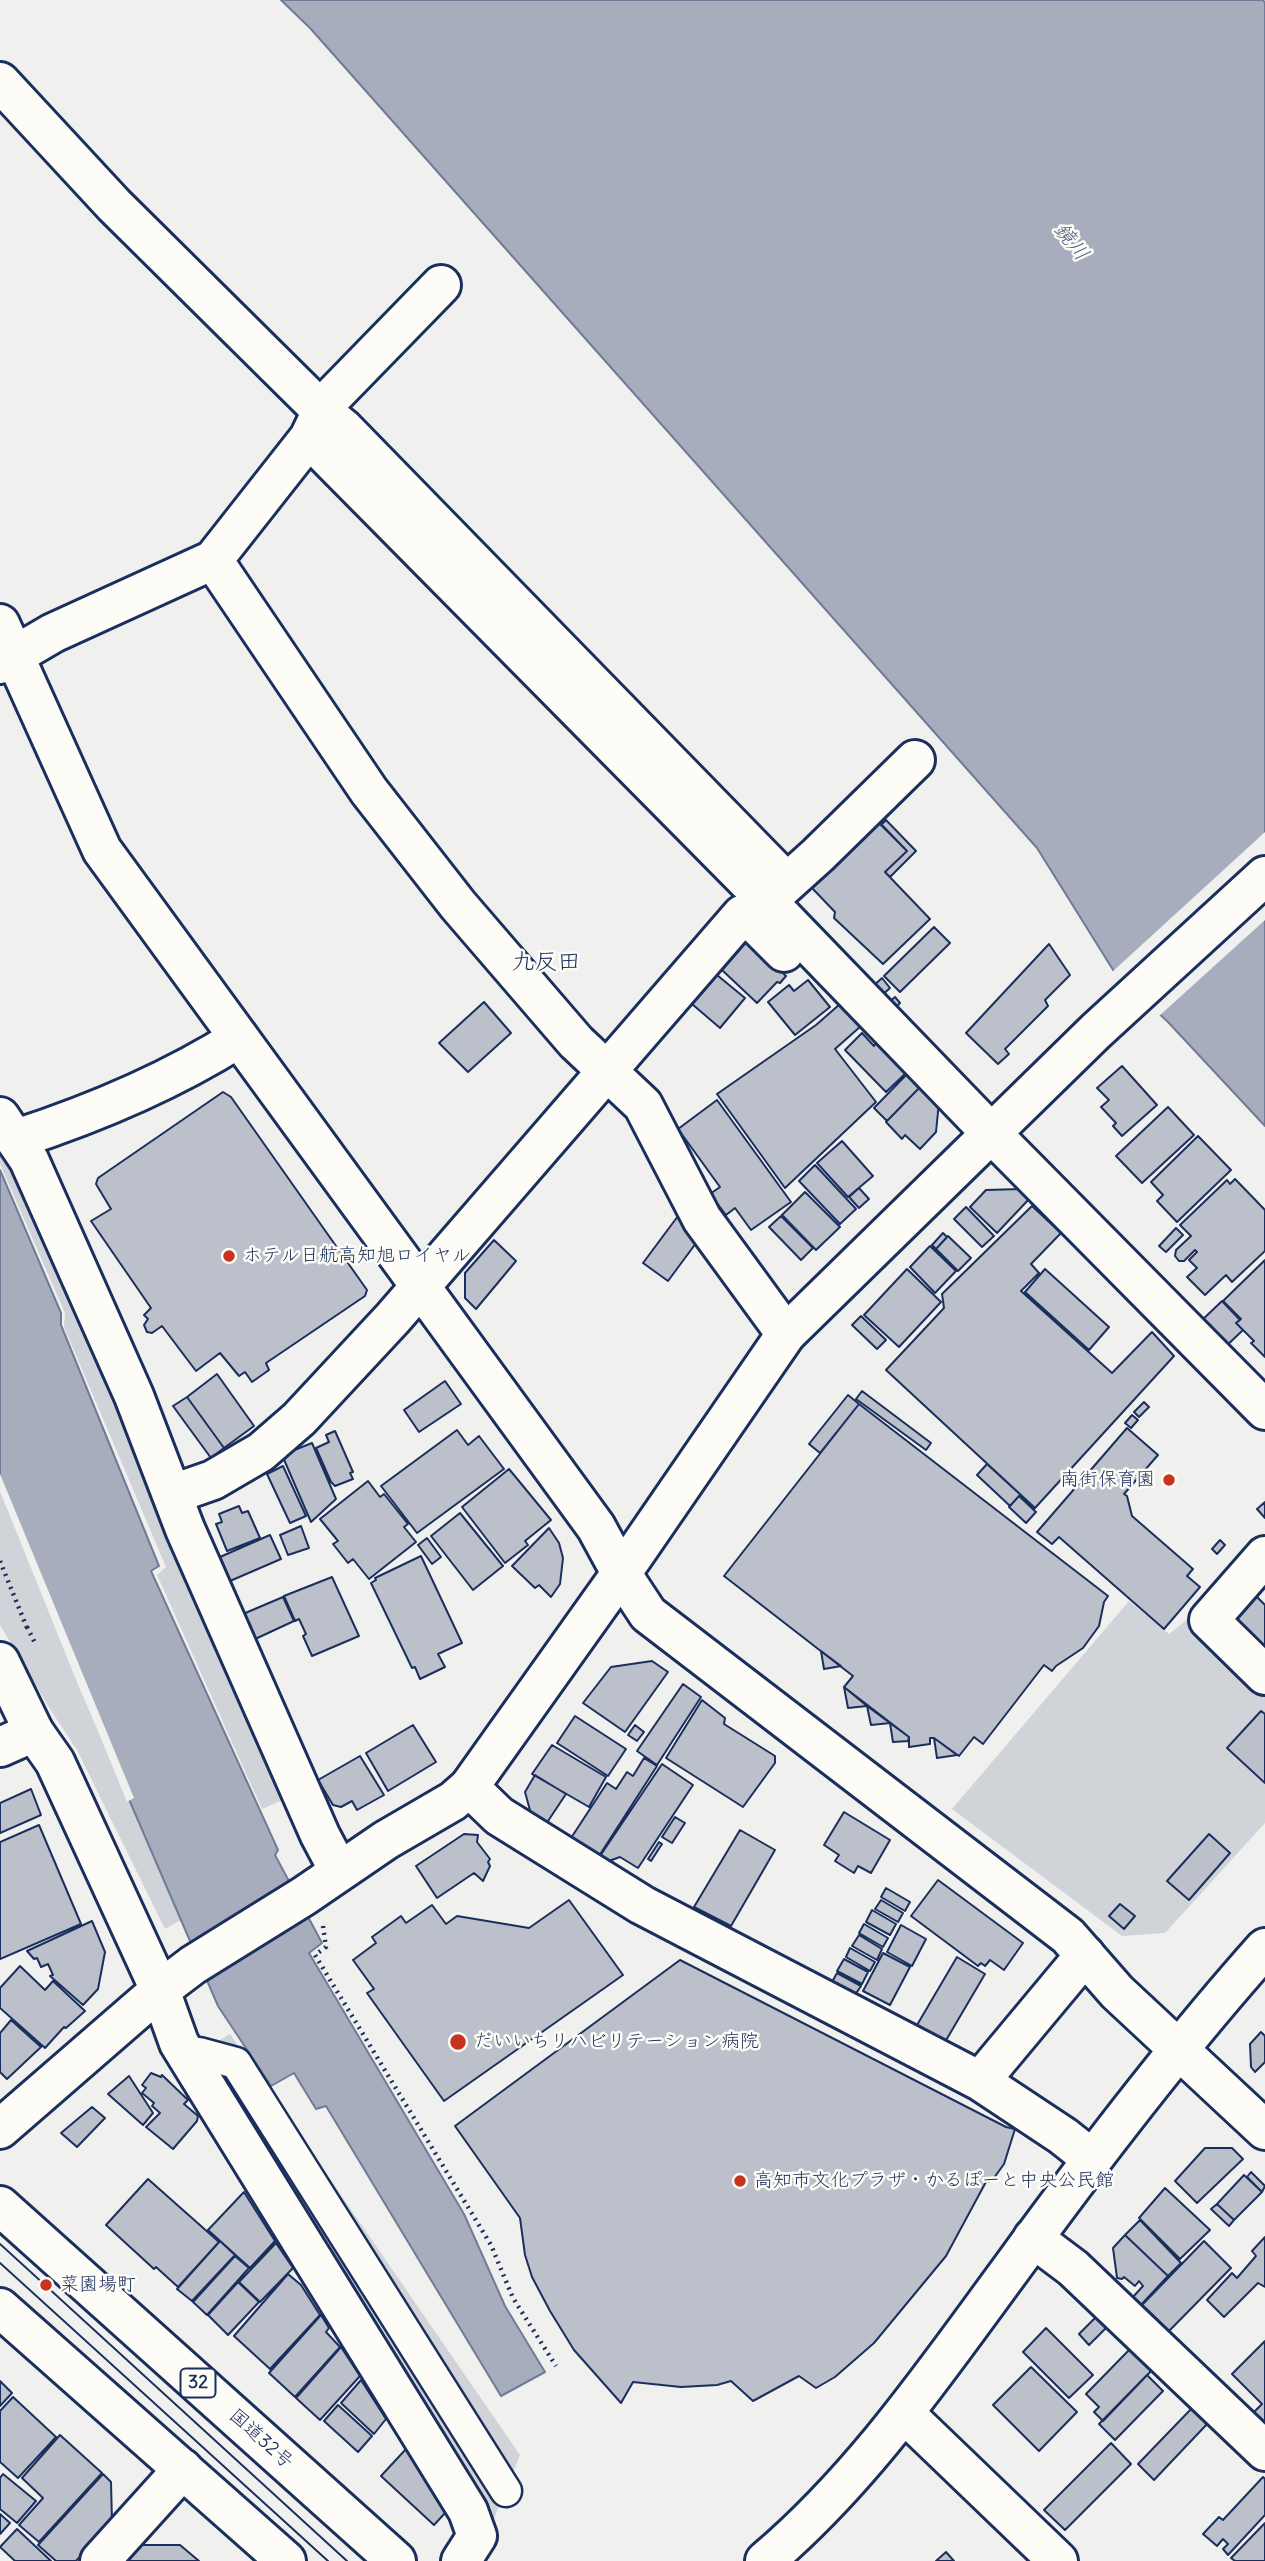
<!DOCTYPE html>
<html>
<head>
<meta charset="utf-8">
<style>
  body { margin:0 }
  canvas { display:block; background:#f0f0ee }
</style>
</head>
<body>
<canvas width="1265" height="2561"></canvas>
<script>
const c = document.querySelector('canvas').getContext('2d');
c.lineJoin = 'round';
function fill(path, color) { c.fillStyle = color; c.fill(path, 'evenodd'); }
function stroke(path, color, width, dash) { c.strokeStyle = color; c.lineWidth = width; c.lineCap = dash ? 'butt' : 'round'; c.setLineDash(dash || []); c.stroke(path); }
function drawText(font, color, halo, rows, align = 'center') {
  c.font = font + ' Delius,"Klee One",sans-serif'; c.lineWidth = 5; c.setLineDash([]); c.textBaseline = 'middle'; c.strokeStyle = halo; c.fillStyle = color; for (const [text, x, y, turn = 0] of rows) {
    c.save(); c.translate(x, y); c.rotate((+turn || 0) * Math.PI / 180); c.textAlign = isNaN(turn) ? turn : align; if (halo) c.strokeText(text, 0, 0); c.fillText(text, 0, 0); c.restore();
  }
}
fill(new Path2D(`
  M0,1140L8,1146L75,1316L84,1318L112,1400H124L170,1523L164,1529L283,1800L262,1809L157,1575L166,1567L64,1327L65,1313L0,1164Z
  M0,1491L81,1692L181,1920L165,1929L77,1750L50,1709L0,1625Z
  M1129,1601L1169,1634L1189,1618L1265,1691V1823L1165,1933L1122,1936L952,1809Z
  M230,2034L520,2455L493,2521L201,2052Z`), '#d0d3d8');
const water = new Path2D(`
  M281,0H1263L1265,3V1126L1168,1022L1115,973L1037,848L310,28Z
  M0,1170L61,1313V1325L159,1566L151,1571L278,1850L275,1855L322,1943L309,1953L464,2214L505,2306L545,2372L501,2396L326,2106L316,2109L294,2073L271,2086L218,2006L97,1725L0,1483Z`);
fill(water, '#a7adbd');
stroke(water, '#6f7b97', 2);
fill(new Path2D(`
  M1265,832V920L1158,1017L1111,973Z
  M0,1474L134,1798L127,1802L0,1491Z`), '#f0f0ee');
const building = new Path2D(`
  M886,820L916,851L890,877L885,872L907,851L881,825Z
  M879,822L907,851L885,872L930,919L883,964L834,918L835,912L812,888Z
  M934,927L950,943L900,992L884,976Z
  M748,940L786,976L780,983L777,982L757,1003L722,970Z
  M1049,944L1070,975L1045,1000L1048,1006L1005,1049L1009,1054L998,1064L966,1033Z
  M717,975L745,998L720,1028L692,1004Z
  M882,978L890,988L878,999L870,989Z
  M808,980L830,1007L795,1035L768,1002L789,985L794,991Z
  M895,997L900,1003L893,1010L887,1004Z
  M484,1002L511,1033L468,1072L439,1043Z
  M840,1004L861,1026L835,1049L876,1102L785,1188L717,1094L816,1025Z
  M862,1033L874,1046L876,1043L906,1073L886,1092L845,1050Z
  M1122,1066L1157,1105L1122,1136L1113,1126L1116,1123L1101,1107L1109,1100L1097,1088Z
  M909,1072L922,1085L887,1121L874,1108Z
  M922,1085L939,1102L936,1132L920,1149L905,1135L902,1139L886,1122Z
  M223,1092L231,1097L367,1290L365,1296L266,1363L269,1370L252,1382L245,1372L239,1376L220,1353L196,1371L162,1326L152,1333L147,1332L144,1325L148,1319L144,1315L151,1308L91,1221L111,1209L96,1184L98,1178Z
  M717,1100L791,1202L751,1230L735,1208L726,1215L710,1194L720,1187L678,1129Z
  M1168,1107L1194,1135L1142,1183L1116,1156Z
  M1198,1136L1231,1170L1177,1222L1157,1201L1163,1195L1151,1182Z
  M842,1141L873,1176L848,1197L817,1163Z
  M815,1165L856,1209L840,1224L799,1181Z
  M1235,1179L1265,1210V1251L1232,1282L1226,1275L1205,1295L1187,1277L1197,1268L1189,1260L1197,1252L1195,1250L1184,1261H1179L1175,1256L1176,1250L1191,1236L1180,1225L1227,1180L1230,1184Z
  M859,1188L869,1199L859,1208L849,1197Z
  M1021,1189L1030,1198L997,1233L970,1207L986,1190Z
  M805,1192L840,1227L816,1250L782,1215Z
  M1032,1206L1061,1233L1031,1264L1039,1273L1021,1291L1112,1373L1152,1332L1174,1356L1035,1508L886,1370L944,1308L942,1294Z
  M966,1207L994,1236L982,1247L954,1219Z
  M678,1216L702,1235L668,1281L643,1263Z
  M781,1216L813,1248L801,1260L769,1227Z
  M1176,1228L1183,1235L1166,1252L1159,1246Z
  M943,1233L947,1237L936,1249L932,1245Z
  M948,1236L971,1258L958,1271L936,1249Z
  M494,1240L516,1261L476,1309L465,1298V1273Z
  M930,1246L956,1271L935,1293L910,1267Z
  M1265,1260V1357L1251,1343L1254,1341L1236,1323L1241,1319L1223,1301Z
  M907,1269L941,1302L899,1347L864,1315Z
  M1045,1269L1109,1327L1089,1350L1025,1292Z
  M1222,1301L1240,1320L1236,1323L1243,1330L1223,1349L1199,1323Z
  M861,1316L886,1340L877,1349L852,1325Z
  M217,1374L254,1426L224,1448L187,1397Z
  M445,1381L461,1404L419,1432L404,1410Z
  M862,1391L931,1443L926,1450L856,1399Z
  M848,1395L859,1404L820,1453L809,1444Z
  M187,1397L224,1448L211,1458L173,1406Z
  M1144,1402L1149,1407L1139,1417L1134,1412Z
  M859,1404L1108,1596L1104,1602L1099,1626L1083,1648L1056,1666L1052,1671L1044,1665L983,1744L974,1737L959,1756L934,1738H930V1744L909,1747V1737L844,1687L853,1676L724,1576Z
  M1132,1415L1138,1420L1131,1428L1125,1423Z
  M1127,1428L1158,1455L1124,1494L1127,1496L1132,1516L1193,1569L1187,1576L1200,1587L1164,1629L1059,1537L1052,1544L1037,1532Z
  M457,1430L468,1445L479,1436L504,1469L417,1533L381,1486Z
  M335,1431L353,1472L350,1473L353,1479L335,1486L331,1482L316,1448L329,1442L326,1435Z
  M312,1443L336,1499L311,1522L282,1455Z
  M987,1464L1035,1508L1034,1509L1019,1496L1010,1506L977,1475Z
  M283,1466L306,1516L290,1523L267,1474Z
  M509,1469L551,1520L525,1541L528,1545L505,1563L462,1507Z
  M368,1481L380,1497L384,1494L408,1524L404,1527L416,1542L369,1579L353,1559L348,1563L333,1544L338,1541L320,1519Z
  M1019,1496L1036,1512L1026,1523L1009,1507Z
  M1265,1502V1518L1257,1509Z
  M239,1506L242,1513L248,1511L260,1538L227,1551L216,1524L222,1522L219,1514Z
  M460,1513L503,1566L473,1590L431,1536Z
  M301,1526L309,1548L288,1555L280,1535Z
  M549,1528L559,1543L563,1558L560,1584L551,1597L539,1585L535,1588L512,1566Z
  M270,1535L281,1559L230,1581L220,1557Z
  M427,1538L441,1557L432,1564L418,1545Z
  M1220,1540L1225,1545L1217,1554L1212,1549Z
  M421,1556L462,1643L438,1654L445,1667L420,1679L415,1667L412,1668L371,1583L376,1580L375,1578Z
  M332,1577L359,1636L312,1656L303,1636L306,1634L299,1619L295,1621L284,1596Z
  M1256,1596L1265,1605V1660L1229,1625Z
  M283,1597L294,1621L253,1640L243,1614Z
  M821,1651L841,1666L824,1669Z
  M652,1661L668,1672L625,1732L583,1703L611,1667Z
  M683,1684L701,1697L657,1765L637,1751Z
  M844,1687L867,1706L848,1708Z
  M702,1700L725,1718L724,1724L775,1756V1763L743,1807L666,1758Z
  M867,1706L890,1723L871,1725Z
  M1261,1711L1265,1714V1783L1227,1748Z
  M575,1716L626,1749L608,1776L557,1743Z
  M890,1723L909,1737L908,1741L893,1742Z
  M413,1725L436,1762L388,1791L366,1753Z
  M635,1725L644,1732L637,1741L628,1735Z
  M934,1738L957,1755L937,1758Z
  M552,1745L606,1777L589,1807L532,1774Z
  M360,1756L384,1795L357,1810L352,1801L341,1807L333,1805L318,1780Z
  M644,1758L657,1766L599,1856L571,1838L607,1783L616,1789L627,1772L633,1776Z
  M662,1764L693,1785L638,1868L620,1857L609,1861L600,1856Z
  M535,1775L566,1794L546,1824L531,1814L525,1792Z
  M31,1789L41,1815L0,1833V1803Z
  M844,1812L890,1840L871,1873L858,1866L854,1873L835,1861L839,1855L824,1845Z
  M675,1817L685,1823L672,1843L662,1837Z
  M39,1825L81,1924L0,1959V1842Z
  M740,1830L775,1850L731,1926L694,1907Z
  M464,1834L478,1835L477,1842L490,1859L488,1862L490,1866L483,1881L474,1873L437,1898L416,1866Z
  M1209,1834L1230,1853L1189,1900L1167,1881Z
  M659,1842L662,1844L651,1861L648,1859Z
  M938,1880L1023,1943L1004,1970L990,1960L985,1966L981,1963L978,1966L911,1916Z
  M886,1888L910,1902L905,1911L881,1897Z
  M569,1900L623,1975L444,2101L367,1993L374,1989L353,1960L376,1943L372,1937L401,1916L406,1923L432,1905L446,1924L457,1916L529,1928Z
  M881,1900L903,1913L898,1922L875,1909Z
  M1120,1904L1135,1916L1124,1929L1109,1916Z
  M872,1910L896,1924L890,1935L866,1922Z
  M92,1921L105,1952L98,1989L83,2005L50,1976L53,1975L48,1964L41,1967L37,1958L34,1959L27,1951Z
  M864,1924L888,1938L883,1947L859,1933Z
  M901,1925L926,1939L912,1966L887,1952Z
  M859,1935L882,1949L877,1960L852,1946Z
  M850,1948L875,1962L870,1971L846,1957Z
  M883,1953L910,1967L890,2005L863,1991Z
  M957,1957L985,1974L945,2042L917,2025Z
  M844,1959L868,1972L862,1984L837,1971Z
  M680,1960L1006,2127L1015,2129L1004,2164L994,2178L989,2182L987,2180L946,2256L874,2343L835,2377L816,2388L799,2376L753,2401L731,2381L717,2385L681,2387L633,2382L621,2403L574,2350L550,2311L532,2277L525,2255L520,2218L455,2126Z
  M20,1966L45,1990L53,1981L85,2011L66,2028L64,2027L45,2048L0,2008V1988Z
  M837,1973L861,1986L855,1995L832,1982Z
  M11,2020L41,2047L7,2079L0,2072V2033Z
  M1261,2032L1265,2036V2062L1255,2072L1251,2067L1250,2044Z
  M151,2073L161,2077L162,2075L188,2100L184,2104L198,2116L197,2121L173,2149L146,2127L160,2113L152,2106L154,2103L142,2093L146,2088L142,2085Z
  M129,2076L153,2113L143,2125L108,2094Z
  M92,2107L105,2118L77,2147L61,2133Z
  M1205,2148H1232L1243,2159L1197,2203L1175,2181Z
  M1251,2172L1265,2186L1262,2192L1247,2177Z
  M1244,2175L1262,2192L1234,2220L1217,2204Z
  M148,2179L219,2242L178,2287L156,2267L154,2269L106,2225Z
  M1165,2188L1210,2230L1180,2259L1139,2218Z
  M244,2192L275,2241L250,2268L208,2230Z
  M1217,2204L1234,2220L1229,2226L1211,2209Z
  M1140,2220L1181,2263L1168,2276L1125,2235Z
  M1125,2235L1168,2276L1140,2306L1132,2298L1143,2286L1139,2281L1135,2286L1124,2277L1122,2279L1117,2278L1113,2248Z
  M1265,2237V2287L1258,2283L1224,2317L1207,2300L1232,2273L1237,2278L1256,2256L1252,2251Z
  M220,2241L235,2255L192,2301L177,2289Z
  M1204,2241L1231,2268L1169,2331L1142,2305Z
  M276,2243L293,2268L260,2302L239,2282Z
  M235,2256L249,2268L207,2315L193,2302Z
  M288,2274L301,2285L320,2315L270,2369L234,2336Z
  M238,2282L259,2302L228,2335L208,2315Z
  M321,2315L329,2328L326,2332L340,2347L295,2397L269,2373Z
  M1098,2315L1109,2325L1089,2345L1079,2334Z
  M1046,2328L1093,2375L1069,2398L1023,2352Z
  M1265,2341V2425L1253,2413L1262,2404L1232,2374Z
  M341,2347L360,2376L320,2420L296,2398Z
  M1131,2348L1153,2369L1103,2421L1094,2412L1099,2407L1086,2394Z
  M1031,2367L1077,2412L1039,2451L993,2405Z
  M1147,2375L1163,2391L1115,2440L1099,2424Z
  M361,2380L386,2419L374,2434L341,2403Z
  M0,2381L12,2393L0,2406Z
  M13,2397L56,2437L18,2478L0,2462V2411Z
  M338,2405L372,2436L358,2452L324,2421Z
  M1193,2407L1209,2422L1154,2480L1138,2464Z
  M60,2435L102,2473L39,2542L19,2525L43,2498L22,2478Z
  M1111,2443L1131,2464L1065,2530L1044,2510Z
  M406,2449L446,2512L434,2525L381,2476Z
  M3,2474L36,2501L17,2523L0,2509V2478Z
  M103,2474L111,2482L112,2522L76,2561H56L38,2545Z
  M1263,2477L1265,2479V2515L1228,2555L1223,2549L1228,2544L1223,2539L1217,2546L1203,2534L1219,2517L1223,2520Z
  M0,2514L10,2523L0,2534Z
  M1265,2523V2561H1235L1231,2558Z
  M17,2529L51,2561H15L0,2547Z
  M138,2545H180L199,2561H125Z
  M946,2552L954,2561H936Z`);
fill(building, '#bbc0ca');
stroke(building, '#1b2f5e', 2);
const pedestrian = new Path2D(`
  M199,2053L236,2063L506,2491`);
const minor = new Path2D(`
  M0,82L114,205L322,411L309,438L767,901L991,1133L1265,1410
  M441,285L330,399L322,411L344,429L787,883
  M213,560L369,791L458,905L576,1042L643,1105L702,1219L786,1334
  M0,664L53,633L213,560L309,438
  M767,901L818,855L915,760
  M0,1117L29,1160L134,1396L185,1529L320,1835L339,1871
  M16,1139C93,1114 171,1081 239,1038
  M173,1494L213,1480L261,1452L299,1419L393,1318L742,915L752,920L784,952
  M1265,1556L1209,1620L1265,1675
  M0,1747L34,1732
  M469,1787L499,1816L642,1905L980,2081L1063,2136L1092,2159
  M160,1990L179,2043L468,2511L477,2536L461,2561
  M980,2081L1085,1955
  M1033,2238L1073,2268L1265,2451
  M905,2414L1058,2561
  M100,2561L183,2469`);
const tertiary = new Path2D(`
  M0,624L102,850L596,1527L621,1573L648,1614L1068,1936L1117,1992L1265,2130
  M0,1662L34,1732L55,1762L160,1990
  M0,2129L160,1990L193,1965L304,1896L386,1840L453,1801L469,1787L632,1558L786,1334L1096,1031L1265,876
  M765,2561C863,2478 935,2372 1011,2269C1091,2159 1174,2050 1265,1948`);
const trunk = new Path2D(`
  M0,2206L396,2561
  M0,2308L286,2561`);
stroke(pedestrian, '#1b2f5e', 35);
stroke(minor, '#1b2f5e', 44);
stroke(tertiary, '#1b2f5e', 44);
stroke(trunk, '#1b2f5e', 44);
stroke(new Path2D(`
  M0,1561L27,1628
  M27,1627L36,1645
  M323,1926L326,1947L315,1955L491,2245L513,2298L556,2366`), '#1b2f5e', 4.5, [2, 5]);
stroke(pedestrian, '#fdfcf7', 30);
stroke(minor, '#fdfcf7', 38);
stroke(tertiary, '#fdfcf7', 38);
stroke(trunk, '#fdfcf7', 38);
stroke(new Path2D(`
  M0,2244L347,2561
  M0,2263L328,2561`), '#1b2f5e', 2);
for (const [x, y, r, color] of [
  [229,1256,7,"#c8321e"],
  [1169,1480,7,"#c8321e"],
  [458,2042,9,"#c8321e"],
  [740,2181,7,"#c8321e"],
  [46,2285,7,"#c8321e"]
]) { const dot = new Path2D(); dot.arc(x, y, r, 0, 2 * Math.PI); c.fillStyle = color; c.fill(dot); stroke(dot, '#fdfcf7', 2.5); }
for (const [x, y, w] of [
  [198,2383,35]
]) { const box = new Path2D(); box.roundRect(x - w / 2, y - 14.5, w, 29, 5); c.fillStyle = '#fdfcf7'; c.fill(box); stroke(box, '#1b2f5e', 2); }
drawText('bold 18px', '#1b2f5e', null, [
  ["32",198,2383]
]);
drawText('19px', '#1b2f5e', '#fdfcf7', [
  ["ホテル日航高知旭ロイヤル",243,1256],
  ["南街保育園",1155,1480,"right"],
  ["だいいちリハビリテーション病院",474,2042],
  ["高知市文化プラザ・かるぽーと中央公民館",754,2181],
  ["菜園場町",60,2285]
], 'left');
drawText('19px', '#1b2f5e', '#fdfcf7', [
  ["国道32号",261,2439,42]
]);
drawText('italic 21px', '#4c5b7f', '#fdfcf7', [
  ["鏡川",1071,242,51]
]);
drawText('23px', '#1b2f5e', '#fdfcf7', [
  ["九反田",546,962]
]);
</script>
</body>
</html>
